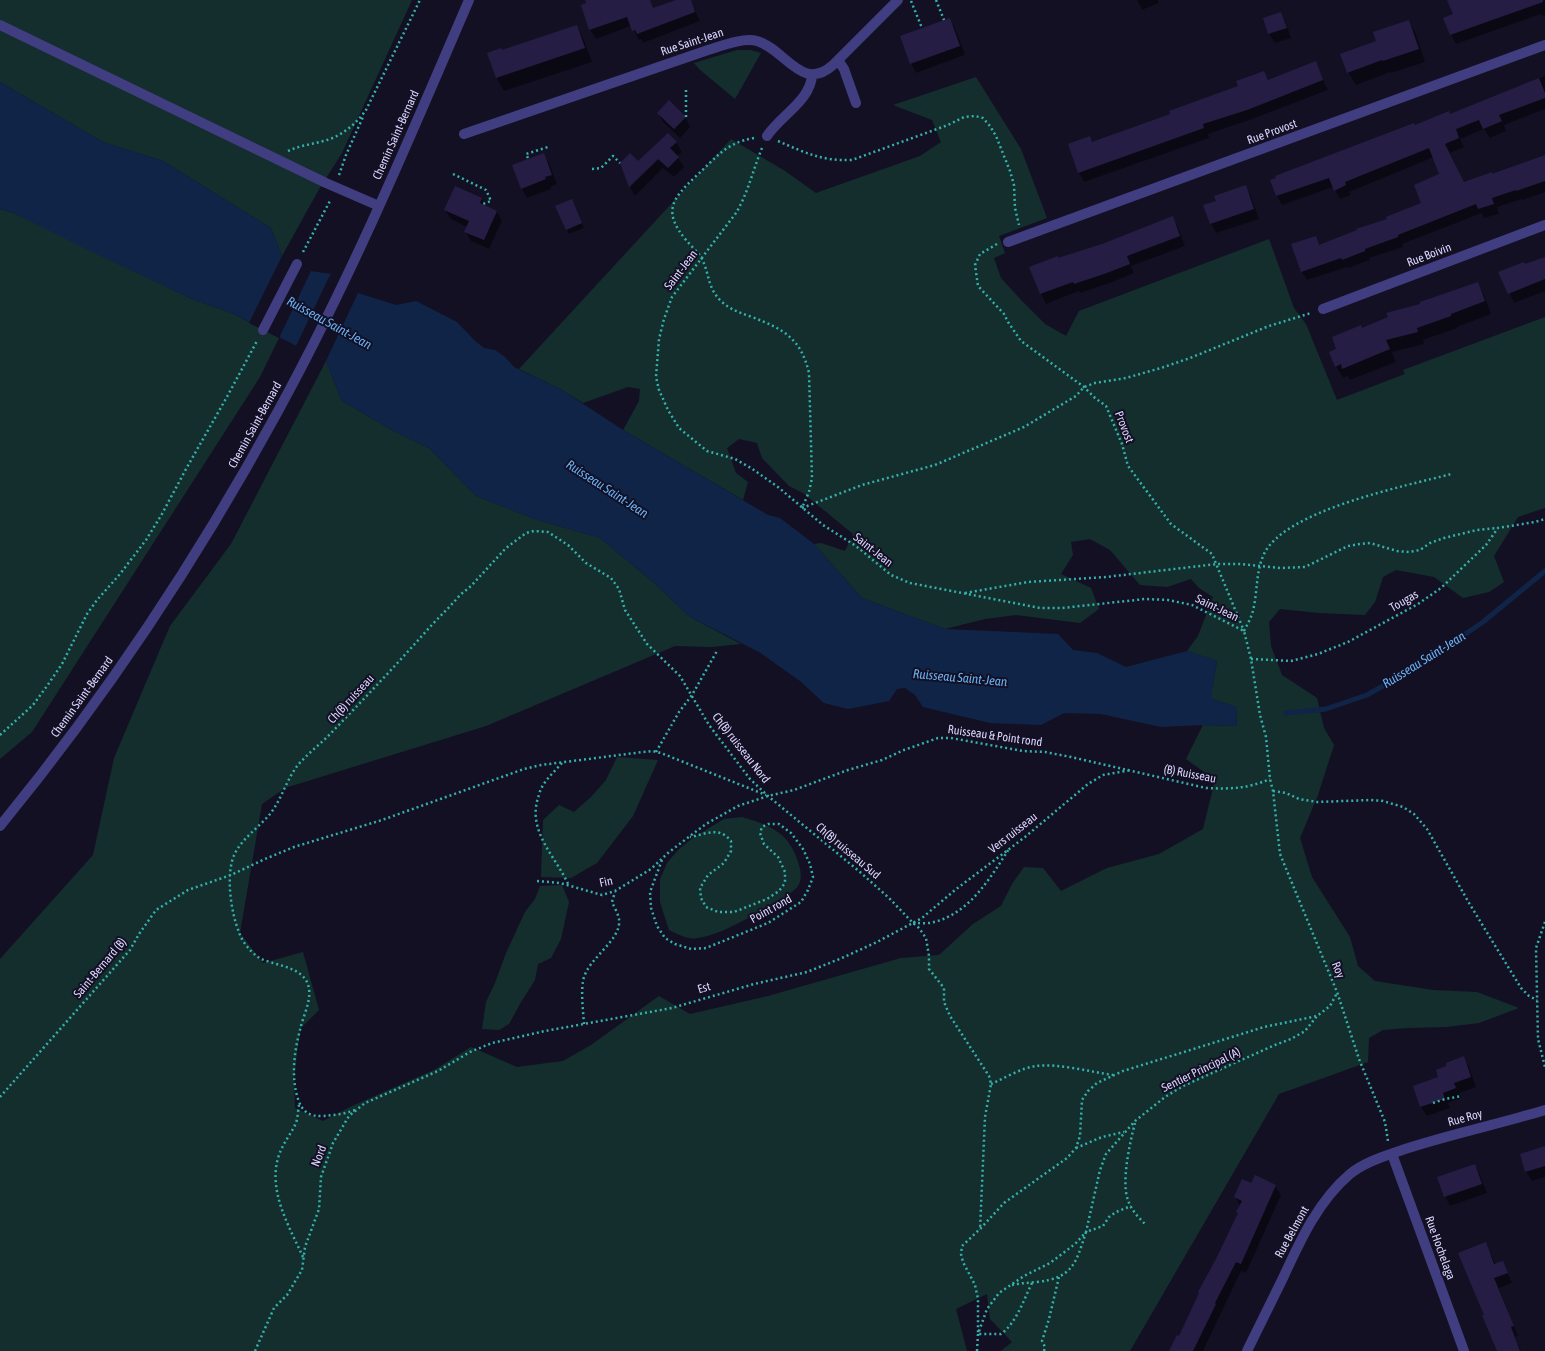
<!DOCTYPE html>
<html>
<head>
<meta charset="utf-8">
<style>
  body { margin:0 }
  canvas { display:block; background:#131024 }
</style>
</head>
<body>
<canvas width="1545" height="1351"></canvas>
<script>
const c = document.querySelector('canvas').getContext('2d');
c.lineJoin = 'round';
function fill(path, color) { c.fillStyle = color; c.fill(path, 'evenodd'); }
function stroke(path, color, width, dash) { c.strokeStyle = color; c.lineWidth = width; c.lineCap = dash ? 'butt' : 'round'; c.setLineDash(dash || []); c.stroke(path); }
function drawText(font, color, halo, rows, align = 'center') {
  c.font = font + ' "Asap Condensed",sans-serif'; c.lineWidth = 4; c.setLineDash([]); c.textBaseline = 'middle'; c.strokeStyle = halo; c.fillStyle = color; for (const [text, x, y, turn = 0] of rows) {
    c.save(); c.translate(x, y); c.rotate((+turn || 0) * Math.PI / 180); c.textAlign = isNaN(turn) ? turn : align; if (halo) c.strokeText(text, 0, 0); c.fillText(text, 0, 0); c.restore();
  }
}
fill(new Path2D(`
  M0,0H412L342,153L318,191L282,256L271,228L163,161L103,142L0,82Z
  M737,50H751L761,53L735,99L699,69L694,63Z
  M976,77L1021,149L1047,218L999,236L1005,253L994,258L1001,278L1022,301L1045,324L1066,336L1079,311L1269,239L1294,308L1306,324L1337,400L1405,374L1403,370L1545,317V508L1518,517L1494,556L1504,582L1489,592L1463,598L1434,577L1396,570L1383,577L1375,602L1365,615L1319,613L1280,609L1269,622L1271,646L1282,675L1317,698L1324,728L1334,745L1318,795L1300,838L1312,877L1350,937L1358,966L1375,981L1433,990L1477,992L1519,1008L1479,1023L1446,1027L1408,1028L1383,1030L1369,1038L1368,1062L1279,1094L1130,1351H1001L1012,1342L990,1319L987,1294L956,1309L967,1351H0V959L93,855L114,758L170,626L231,544L326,361L342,401L392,430L429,448L476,496L535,519L600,538L653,582L690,617L741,644L711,647L675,646L486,726L285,788L262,804L240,933L263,963L303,952L319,1010L301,1028L297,1053L294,1080L295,1108L323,1121L352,1106L434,1070L471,1047L517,1067L563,1061L591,1045L659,996L690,1014L768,996L901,958L939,955L973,924L1001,906L1012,884L1024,867L1043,868L1061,891L1107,868L1159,854L1203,829L1215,780L1186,759L1203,725L1237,726L1236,707L1212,699V689L1217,661L1187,651L1198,636L1213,597L1199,588L1191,579L1167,587L1140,585L1110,550L1090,539L1071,542L1073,555L1061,574L1091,588L1099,609L1080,623L1016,615L985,619L945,629L862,598L814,544L821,543L845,551L853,534L803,493L789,486L762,458L757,443L739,439L727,448L736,473L748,482L743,500L623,430L639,401L640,389L628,387L583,403L562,390L519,369L731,139L785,171L816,193L920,156L941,142L932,120L893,105Z
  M0,209L14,213L192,299L234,314L279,338L260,377L32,732L0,759Z
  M617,757L658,760L633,816L597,863L571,878L541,877L543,820L559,805L574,812L591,797L606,780Z
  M742,817C772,826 790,833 799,865C801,872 802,879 798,886C791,897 736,925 722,931C714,934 697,940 689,938C683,937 675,933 669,930L660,902V879L667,863L678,850L694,837L724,819Z
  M562,885L569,902L561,939L551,958L538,964L535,980L521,1002L509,1024L499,1030L482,1029L486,1002L495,983L506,953L525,912L535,899L540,886Z`), '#132e2d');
fill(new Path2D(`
  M0,82L103,142L163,161L271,228L282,256L311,271L331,274L328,279L358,293L396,305L416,301L457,322L475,341L484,348L495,350L505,357L514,367L562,390L623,430L768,515L780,518L814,544L862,598L945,629L1058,634L1073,650L1097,653L1126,667L1187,651L1217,661L1212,689V699L1236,707L1237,726L1203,725L1161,727L1101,714L1064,713L1041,725L990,723L923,707L915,695L905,688L897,689L889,701L848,709L824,703L800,681L759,652L690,617L653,582L600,538L535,519L476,496L429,448L392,430L342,401L326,361L234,314L192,299L90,251L14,213L0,209Z`), '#102447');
fill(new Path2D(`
  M282,256L311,271L279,338L249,323Z
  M328,279L358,293L326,361L296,346Z`), '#131024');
fill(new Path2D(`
  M596,0H649L654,9L679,0H690L700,21L643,43L641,39L639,40L631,26L596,39L590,30L582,6Z
  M1137,0H1158L1159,3L1142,10Z
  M1457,0H1545V15L1542,16L1541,14L1456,44L1451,35Z
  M1281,13L1286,23L1291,38L1275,43L1269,34Z
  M950,19L955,28L965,55L916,73L911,64Z
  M1409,21L1416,34L1425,62L1391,73L1390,72L1356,85L1348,72L1377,41Z
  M577,26L584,40L592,62L504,91L496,77L502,51Z
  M1315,63L1328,90L1252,119L1208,134L1209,138L1084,182L1079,173L1069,145L1090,137L1093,143L1171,114L1239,87L1264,72L1269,81Z
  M1545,76V109L1504,125L1506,131L1490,138L1484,129L1460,139L1464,147L1450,153L1464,182L1492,175L1545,156V192L1523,200L1522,199L1497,207L1499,214L1484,218L1482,213L1402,244L1403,247L1369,258L1370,260L1348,268L1347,267L1307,280L1301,271L1315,237L1320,246L1389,220L1423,204L1440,175L1434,157L1349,192L1351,195L1340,199L1333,187L1282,205L1277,196L1271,181L1415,126L1450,115Z
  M658,113L685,117L690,127L680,138L663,122Z
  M676,142L682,152L677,156L684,167L674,177L663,168L635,196L630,187L662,156L638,162Z
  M543,154L549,163L557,184L550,187L551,189L527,198L522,189Z
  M1245,186L1251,196L1259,219L1216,233L1211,224L1205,206L1217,202Z
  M482,199L486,207L497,212L502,221L489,249L471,241L465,231L467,227L451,219L445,210Z
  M574,205L584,228L569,234L556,207Z
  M1173,218L1178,227L1185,246L1131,266L1134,273L1110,283L1080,293L1079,291L1046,304L1041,294L1031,268L1102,244Z
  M1545,258V291L1514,303L1500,273Z
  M1477,283L1484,295L1491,314L1457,327V328L1423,340L1424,344L1392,352L1396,362L1350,380L1348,376L1343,378L1336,366L1338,349L1362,329Z
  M1463,1058L1469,1067L1476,1087L1459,1093L1461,1098L1448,1103L1450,1108L1427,1116L1421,1107L1414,1087L1440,1078L1448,1066Z
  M1545,1147V1177L1532,1181L1526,1172Z
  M1475,1166L1480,1175L1487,1193L1450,1206L1445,1196Z
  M1252,1185L1275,1186L1281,1195L1246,1273L1241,1271L1203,1351H1170L1179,1337L1239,1214L1240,1206L1235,1197Z
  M1486,1244L1496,1265L1503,1262L1512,1283L1499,1288L1518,1336L1515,1337L1521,1351H1497L1485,1315Z`), '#0007');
stroke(new Path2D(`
  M1286,713L1326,709L1367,695L1420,665L1483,622L1545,571`), '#102447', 5);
fill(new Path2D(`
  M585,0H650L653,8L676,0H691L695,12L637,34L635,30L632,31L627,17L589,30L581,5L586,3Z
  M1447,0H1543V2L1450,35L1443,18L1453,14Z
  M1281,12L1287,28L1268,34L1263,18Z
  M950,18L960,46L910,64L900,36Z
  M1409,20L1419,49L1383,61L1382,60L1347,73L1340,54L1376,41L1373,32Z
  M577,25L585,48L496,78L487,53L501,48L502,50Z
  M1316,61L1323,80L1247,110L1203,124L1204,128L1078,173L1068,144L1090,136L1092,142L1170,114L1169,111L1238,86L1236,81L1264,71L1268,80Z
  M1539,78L1545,93V98L1499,115L1502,121L1483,129L1479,120L1456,129L1459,138L1445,144L1464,182L1492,172V174L1545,155V181L1516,191V190L1492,198L1494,204L1478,209L1476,204L1398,235V237L1365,249V251L1342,260L1341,258L1301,272L1291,244L1316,236L1319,245L1357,230L1356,229L1387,219L1386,217L1421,203L1414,185L1439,174L1429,148L1345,182L1346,185L1334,191L1329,178L1276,196L1270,180L1276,178L1275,176L1414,123L1415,125L1449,111L1450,114Z
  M669,100L686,117L674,129L657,113Z
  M668,133L677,142L670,148L679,157L668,168L658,159L629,187L620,163L630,153L638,161Z
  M544,153L552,175L545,177L546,179L521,189L512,165Z
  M1246,185L1254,209L1210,224L1203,205L1216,201L1214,196Z
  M455,186L482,198L480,203L497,211L484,240L464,232L469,221L444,210Z
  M572,199L582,223L566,230L555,206Z
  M1173,216L1180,236L1127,256L1130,264L1104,274L1074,284L1073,282L1040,294L1029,267L1058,256V258L1102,244Z
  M1545,257V279L1508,294L1498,272L1524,262L1525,264Z
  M1478,282L1485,301L1451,314V316L1417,328L1418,332L1386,340L1390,349L1342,369L1341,364L1335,367L1329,352L1336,349L1332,337L1361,325L1362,328L1388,317L1386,313L1420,304V302Z
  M1464,1056L1471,1077L1454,1083L1456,1088L1443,1093L1445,1099L1420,1107L1413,1086L1438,1077L1436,1070L1446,1066V1063Z
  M1545,1146V1166L1525,1172L1520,1154Z
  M1475,1164L1482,1184L1444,1197L1437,1177Z
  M1255,1175L1276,1185L1241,1264L1236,1262L1215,1303L1216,1304L1193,1351H1169L1177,1335L1179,1336L1199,1293L1198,1292L1216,1259L1238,1213L1236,1212L1242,1201L1234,1197L1242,1179L1251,1183Z
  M1486,1242L1494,1264L1503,1261L1508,1273L1494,1278L1514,1326L1511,1327L1520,1351H1497L1482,1315H1484L1458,1253Z`), '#251d44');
stroke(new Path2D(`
  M936,0L944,20
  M911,1L922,28
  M686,117V88
  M754,138C725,143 716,158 695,177C671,200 663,212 686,240C691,246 698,252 702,259C710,275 707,288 722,302C731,310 741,313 752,317C783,329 801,338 809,373L812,478L809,492L802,508
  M778,141C806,153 821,161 852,160L948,125L964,117L975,116L983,118L990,126L996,136L1010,171L1014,185L1015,208L1019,225
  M762,148C753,170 748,193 736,213L672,297L664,319L659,339L656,377L659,390L668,410L679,428L707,451L735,459L751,468L778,487L823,525L856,546L891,575L910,583L1040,608H1062L1145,599L1168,600L1192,605L1244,631L1251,659L1260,715L1266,737L1270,779L1273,791L1280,854L1337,992L1359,1059L1385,1122L1388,1141
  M288,151C301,145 314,144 327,140C343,135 357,123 366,110L420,0
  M528,158L526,154L548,147
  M592,169L601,168L613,156L620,163
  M453,174L486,190L491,201L483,204
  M339,175L346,155L363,117
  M997,244L980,254L975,265L978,286L1004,314L1008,322L1021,341L1084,387L1095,398L1106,406L1122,444L1128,466L1171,524L1212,554L1244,631
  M303,252L331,199
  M802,508L862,485L935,465L1024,427L1076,396L1084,387L1095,383L1126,378L1161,368L1190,358L1269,326L1311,313
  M965,593L1028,582L1106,577L1217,564H1241L1280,568L1305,567L1348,546L1360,544L1370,543L1397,551L1409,552L1420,550L1430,543L1444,538L1477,530L1498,528
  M1244,631C1247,625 1250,620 1252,614C1258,595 1255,573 1264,554C1285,510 1406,486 1451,474
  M1251,659L1291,661L1318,654L1348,642L1418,604L1441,588L1486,545L1498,528L1535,522L1545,519
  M0,735L33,705L47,686L62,664L87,614L97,600L120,574L146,540L162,514L186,469L228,395L257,341
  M656,752L679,712L692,695L717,651
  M562,763C555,771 547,778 542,787C540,790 539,795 538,798C527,832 557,858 569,886
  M1273,791L1286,793L1299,799L1317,802L1371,800L1383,801L1403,807L1414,814L1427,829L1469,903L1521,988L1529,996L1537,1000
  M662,860L650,892L651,908L657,926L665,938L675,944L691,949L706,948L768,923L801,902L808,890L813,877L810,864L803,849L791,833L779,824H768L762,827L760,833L764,844L778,857L785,872V883L779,891L767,899L734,912H718L706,907L701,898L700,888L708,875L724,863L731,851V841C719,826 706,834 690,837
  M537,881L560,883L602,895L615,891L651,869L669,852L706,824L738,806L768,796L794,790L848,770L882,760L904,750L938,738H951L1023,751L1045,752L1071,757L1206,788C1231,789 1246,789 1270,779
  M1545,922L1536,948L1538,1039L1545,1067
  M913,923C920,923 928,924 934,922C970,913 990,878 1009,849
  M584,1024C583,1010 581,994 583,981C587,958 622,941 619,919C618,913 614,907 612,902L615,892
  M991,1084C1005,1078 1021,1068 1036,1066C1058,1063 1091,1072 1113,1075
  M0,1097L130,950L139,934L156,910L188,890L231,875L265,859L294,847L382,820L524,769L541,765L643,752L652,751L661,753L766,795
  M1433,1103L1445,1099L1462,1096
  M299,1105C298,1110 298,1117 296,1123C291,1134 283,1143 279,1155C267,1190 289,1226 303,1257
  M355,1110C345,1114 334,1115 324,1116C310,1117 302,1112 298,1099C291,1077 294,1052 300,1030C303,1015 314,997 307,982C298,965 273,966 258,957C250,951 242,942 239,932C231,913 225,873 235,853C243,838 259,827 270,814C282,799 286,780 298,765C308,753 322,743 333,731C366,697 398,663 429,628C439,617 450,607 460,595L471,586L506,548L526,533L534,531L548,532L568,545L586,563L611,578L619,589L625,610L647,644L680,676L709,725L750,779L768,796L860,872L889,898L913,923L919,928L926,938L929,956V969L944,988V1002L950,1016L989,1076L991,1084L985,1117L980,1230
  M1135,1123C1130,1142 1121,1182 1128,1200C1131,1210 1139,1218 1146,1225
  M1076,1148L1102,1137L1124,1132
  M1032,1283C1023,1301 1017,1322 1001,1334H978V1299L975,1285L963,1262L961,1254L962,1246L981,1228L1004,1203L1067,1158L1076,1148L1080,1136L1082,1100L1088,1091L1097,1083L1123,1071L1264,1027L1317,1016
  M1012,1285C1020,1283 1028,1283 1037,1282C1073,1278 1076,1263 1086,1232L1103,1226L1109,1217L1116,1212L1131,1206
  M255,1351L274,1308L287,1295L302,1270L305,1247L319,1209L321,1177L333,1143L349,1116L365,1103L438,1071L470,1052L492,1043L545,1031L672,1008L754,984L807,972L842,958L877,942L922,918L955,890L1025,837L1088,784L1103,775L1131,770
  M977,1351L978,1334L987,1309L999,1293L1024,1276L1050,1263L1075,1244L1086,1232L1100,1170L1106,1154L1135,1121L1165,1097L1183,1086L1275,1045L1291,1039L1305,1031L1317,1016L1330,1006L1337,993
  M1044,1351L1045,1347L1042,1341L1049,1319L1059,1277`), '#35b1ab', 2.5, [2, 3]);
stroke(new Path2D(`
  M0,25L326,183L379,206
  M838,60L844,69L856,103
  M464,134L708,50C721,46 744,37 757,41C785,49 802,93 833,65L898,0
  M767,136C780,116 811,100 812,75
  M1008,242L1545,45
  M1323,309L1545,225
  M263,330L297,264
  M0,826C105,698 198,558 277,413C350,280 409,140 469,0
  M1392,1154L1464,1351
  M1247,1351C1259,1327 1271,1302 1283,1278C1300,1241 1318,1201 1350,1174C1366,1161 1386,1156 1405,1149C1451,1134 1499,1124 1545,1110`), '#413d81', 10);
drawText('12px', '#dad5fd', '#131024', [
  ["Rue Saint-Jean",692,42,-18],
  ["Rue Provost",1272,132,-20],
  ["Chemin Saint-Bernard",396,135,-66],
  ["Rue Boivin",1429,255,-21],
  ["Saint-Jean",681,270,-53],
  ["Chemin Saint-Bernard",255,425,-61],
  ["Provost",1124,427,69],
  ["Saint-Jean",873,550,38],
  ["Tougas",1404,601,-30],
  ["Saint-Jean",1217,608,26],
  ["Chemin Saint-Bernard",82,697,-54],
  ["Ch(B) ruisseau",351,699,-47],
  ["Ruisseau & Point rond",995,736,8],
  ["Ch(B) ruisseau Nord",741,748,52],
  ["(B) Ruisseau",1190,774,11],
  ["Vers ruisseau",1013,833,-38],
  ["Ch(B) ruisseau Sud",848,851,40],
  ["Fin",606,882,-12],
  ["Point rond",771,909,-29],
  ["Saint-Bernard (B)",100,968,-50],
  ["Roy",1338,970,68],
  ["Est",704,988,-17],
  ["Sentier Principal (A)",1201,1070,-26],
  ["Rue Roy",1465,1118,-15],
  ["Nord",319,1156,-69],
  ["Rue Belmont",1292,1232,-61],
  ["Rue Hochelaga",1440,1248,70]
]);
drawText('italic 13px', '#68b3f8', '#131024', [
  ["Ruisseau Saint-Jean",329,323,29],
  ["Ruisseau Saint-Jean",607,489,33],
  ["Ruisseau Saint-Jean",1424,660,-32],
  ["Ruisseau Saint-Jean",960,678,5]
]);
</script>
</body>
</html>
